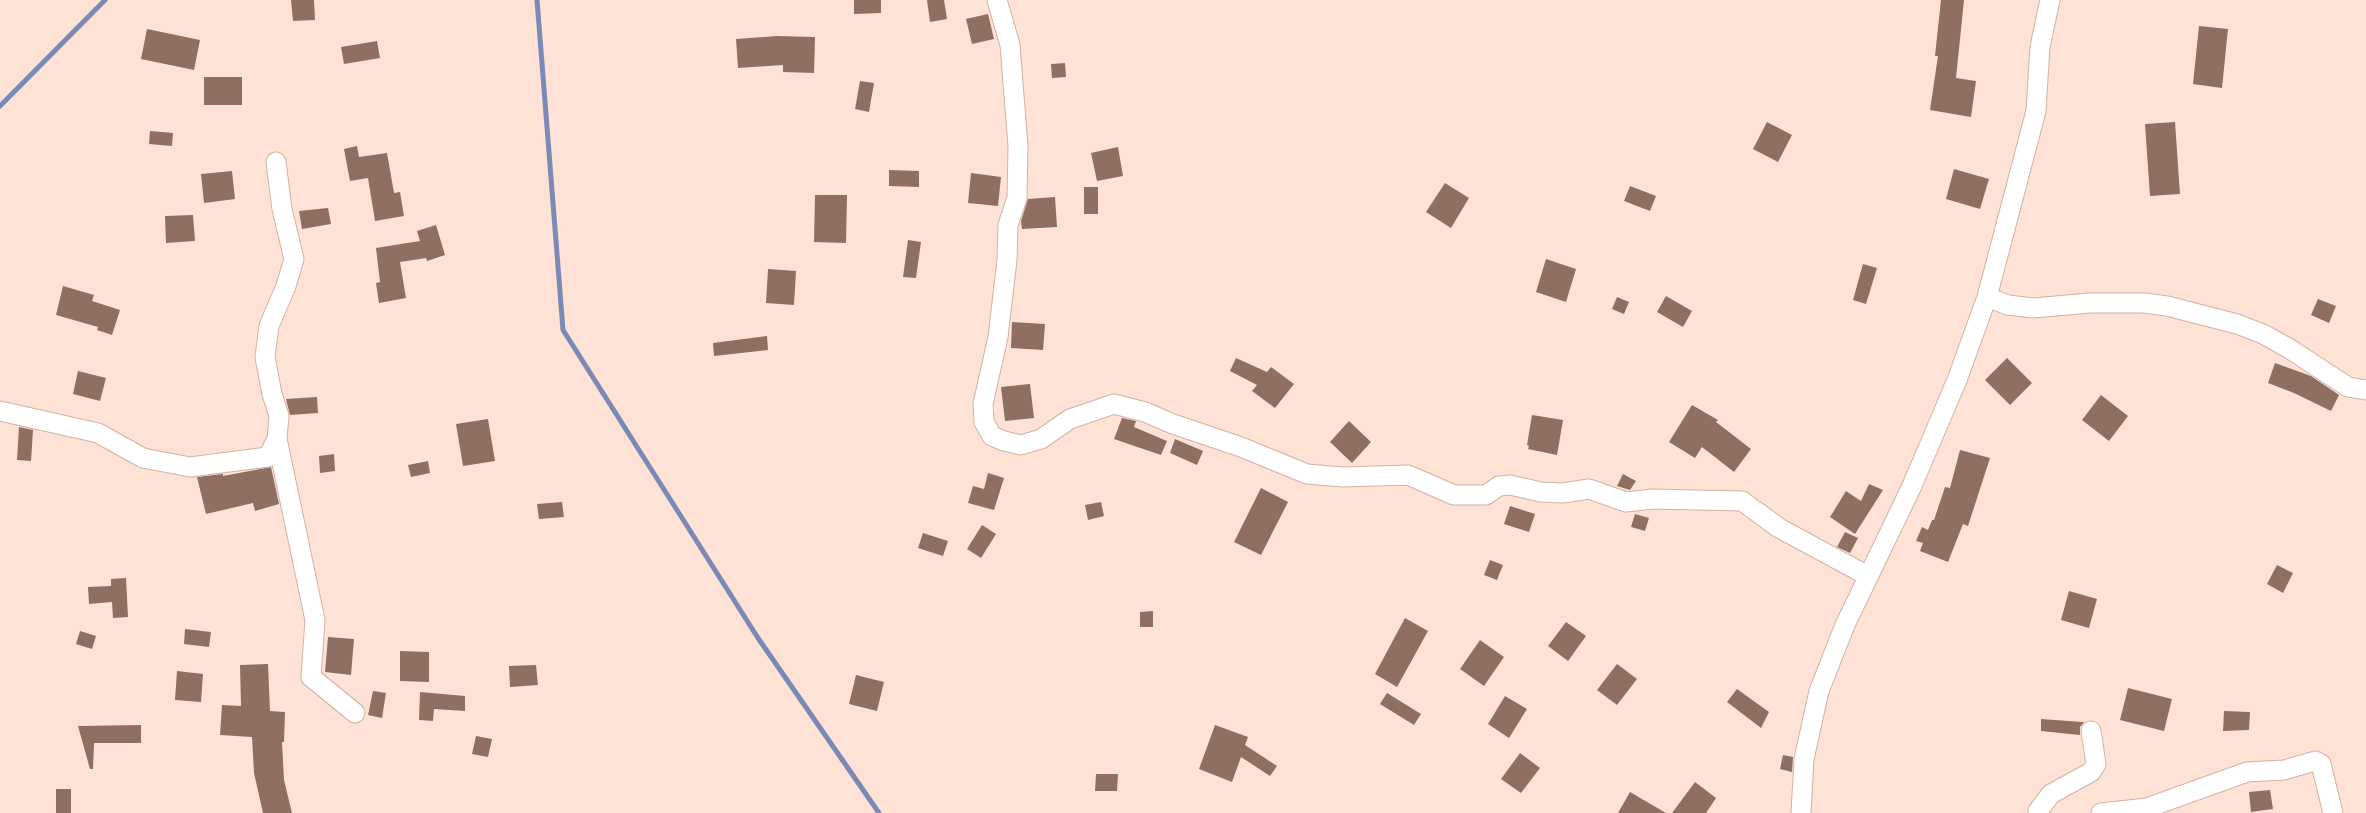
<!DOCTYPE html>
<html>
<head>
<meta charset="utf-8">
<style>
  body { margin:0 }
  canvas { display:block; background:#ffe2d6 }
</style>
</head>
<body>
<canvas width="2366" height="813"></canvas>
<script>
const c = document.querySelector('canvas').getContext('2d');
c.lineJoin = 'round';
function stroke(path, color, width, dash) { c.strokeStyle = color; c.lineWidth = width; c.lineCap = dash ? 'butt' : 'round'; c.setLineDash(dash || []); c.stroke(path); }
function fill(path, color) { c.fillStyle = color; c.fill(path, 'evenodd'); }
stroke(new Path2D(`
  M537,0L563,330L758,638L879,813
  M0,106L105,0`), '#7b89b6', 5);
fill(new Path2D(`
  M291,0H314L315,20L293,21Z
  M854,0H881V13L854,14Z
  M927,0H944L947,19L930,22Z
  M1941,0H1964L1956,78L1976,81L1971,117L1930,110L1938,56H1935Z
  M988,14L994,39L972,44L966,19Z
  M2199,26L2228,29L2222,88L2193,84Z
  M147,29L200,40L194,70L141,59Z
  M777,36L815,37L814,73L783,72V65L738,68L736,39Z
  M377,41L380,58L344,64L341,47Z
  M1065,63L1066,77L1052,78L1051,64Z
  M204,77H242V105H204Z
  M860,81L874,83L869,112L855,109Z
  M1767,122L1792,135L1778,162L1753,149Z
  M2175,122L2180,194L2150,196L2145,124Z
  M150,131L173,133L172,146L149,144Z
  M357,146L359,157L387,153L394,193L400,192L404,216L375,221L368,178L350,181L344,149Z
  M1118,147L1123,176L1097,181L1091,153Z
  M1954,169L1989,179L1980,209L1946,199Z
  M889,170L919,171V187L889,186Z
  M232,171L235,199L204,203L201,174Z
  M971,173L1001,177L998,206L968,203Z
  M1445,183L1469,198L1451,228L1426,212Z
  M1630,186L1656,196L1650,211L1624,201Z
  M1084,187H1098V214H1084Z
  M815,195H847L846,243L814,242Z
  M1055,197L1057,227L1022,229L1021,221L1028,199Z
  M328,208L331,224L302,229L299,211Z
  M193,215L195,241L166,243L165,216Z
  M436,225L445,255L427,261L426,258L400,262L406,298L379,303L376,283L380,282L376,248L420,241L417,231Z
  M908,240L921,242L916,278L903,277Z
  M1546,259L1576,269L1566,302L1536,292Z
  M1863,264L1877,268L1866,304L1853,300Z
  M768,269L796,271L794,305L766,303Z
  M63,286L94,295L92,301L120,310L112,335L97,330L98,327L56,315Z
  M1666,296L1692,311L1683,327L1657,312Z
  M1617,297L1629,302L1624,314L1612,309Z
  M2318,299L2336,306L2329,323L2311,315Z
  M1012,322L1045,324L1043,350L1011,348Z
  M767,336L768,350L714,356L713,343Z
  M1236,358L1267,372L1271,367L1294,384L1275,408L1252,391L1257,385L1230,371Z
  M2007,358L2032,383L2010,405L1985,380Z
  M2275,363L2311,376L2339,395L2331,411L2294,393L2268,383Z
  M78,371L106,378L100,401L73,394Z
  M1030,384L1034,418L1005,421L1001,387Z
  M2101,395L2128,416L2109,441L2082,420Z
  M317,397L318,413L290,415L286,399Z
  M1692,405L1718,420L1716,422L1751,449L1734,472L1702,447L1695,458L1669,442Z
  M1532,415L1563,420L1557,455L1528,449L1529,446L1527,445Z
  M1122,418L1136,421L1134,427L1167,441L1161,455L1114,439Z
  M488,419L495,461L463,466L456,424Z
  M1349,421L1371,442L1352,463L1330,442Z
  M19,427L33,430L31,461L17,460Z
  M1175,439L1203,451L1197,465L1170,453Z
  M1960,450L1990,458L1968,526L1963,524L1948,562L1920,551L1923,543L1916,541L1922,527L1928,530L1932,520H1934L1945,487L1950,488Z
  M334,454L335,471L320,473L319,456Z
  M428,461L430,473L411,477L408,465Z
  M271,467L279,504L255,511L253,503L206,514L197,477L223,474V476Z
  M988,473L1004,478L994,510L968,503L973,486L984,489Z
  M1623,474L1636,481L1630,490L1617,486Z
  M1869,484L1883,490L1855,534L1830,517L1846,491L1861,501Z
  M1261,488L1288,502L1261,555L1234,542Z
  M562,502L564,517L539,519L537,504Z
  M1101,502L1104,516L1088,520L1085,505Z
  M1510,506L1535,514L1529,532L1504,524Z
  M1635,514L1649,518L1645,531L1631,527Z
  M982,525L996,534L981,558L967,549Z
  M1845,532L1858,538L1850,553L1837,547Z
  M923,533L948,541L943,556L918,548Z
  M1490,560L1503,565L1497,580L1484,575Z
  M2277,565L2293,573L2283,593L2267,584Z
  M126,578L128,617L113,618L112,602L89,604L88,587L111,586V579Z
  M2069,591L2097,599L2089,628L2061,620Z
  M1153,611V627H1140V612Z
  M1405,618L1428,631L1397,687L1375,674Z
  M1566,622L1586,636L1568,661L1548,646Z
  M185,629L211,632L209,647L184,644Z
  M80,631L96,636L92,649L76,644Z
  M328,637L354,639L351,675L325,672Z
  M1480,640L1504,657L1484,686L1460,669Z
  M400,651L429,652V682L400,681Z
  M268,664L270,711L285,712L284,742H282L284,780L292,813H263L254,773L252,737L220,735L222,705L241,706L240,665Z
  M1617,664L1637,679L1617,705L1597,690Z
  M536,665L538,685L510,687L509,666Z
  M177,671L203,674L201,702L175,700Z
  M856,675L884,682L877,711L849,704Z
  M2128,688L2172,699L2164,731L2120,720Z
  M1737,689L1769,712L1761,728L1727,702Z
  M373,691L386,693L382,718L368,715Z
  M420,692L465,696V711L434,709L433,721L419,720Z
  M1387,693L1421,714L1414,725L1380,704Z
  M1505,696L1527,709L1509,738L1488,724Z
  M2224,711L2250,712L2249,730L2223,731Z
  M2041,719L2082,722H2084L2080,727V735L2041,731Z
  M141,725V743H94L93,769H90L78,726Z
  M1215,725L1248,737L1245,745L1277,766L1270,776L1241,757L1232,782L1199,769Z
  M476,736L492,739L488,757L472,754Z
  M1520,753L1540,768L1521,793L1501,779Z
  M1783,755L1793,757L1792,772L1780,769Z
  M1096,774H1118L1117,791H1095Z
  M1695,782L1716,798L1706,813H1672Z
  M56,789H71V813H56Z
  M2270,790L2273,809L2251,812L2249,792Z
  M1630,792L1666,813H1618Z`), '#8e6f61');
const minor = new Path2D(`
  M997,0L1010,45L1018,146L1017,198L1008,225L1007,260L998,337L983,404L984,422L992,436L1004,441L1021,445L1041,439L1070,419L1114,404L1145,412L1173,424L1241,447L1307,474L1343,477L1408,475L1454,495H1486L1499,486L1510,485L1541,492L1563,493L1589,489L1626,502L1653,499L1742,501L1779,528L1868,576
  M1987,297L2008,305L2033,308L2090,303H2144L2167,306L2237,324L2263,334L2290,349L2348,387L2366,390
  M0,411L98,433L143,458L190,467L268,457L277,439L279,416L272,394L265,357L269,326L286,286L294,259L282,209L276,162
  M277,439L315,620L311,677L355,713
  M2038,811L2051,794L2091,772L2096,764L2091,731
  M1801,813L1804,759L1819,691L1845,625L1911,488L1957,380L1987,297L2036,111L2040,47L2050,0
  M2101,813L2147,808L2247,772L2284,770L2315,761L2321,764L2333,813`);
stroke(minor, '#d3b1a2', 21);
stroke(minor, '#fff', 19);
</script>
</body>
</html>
